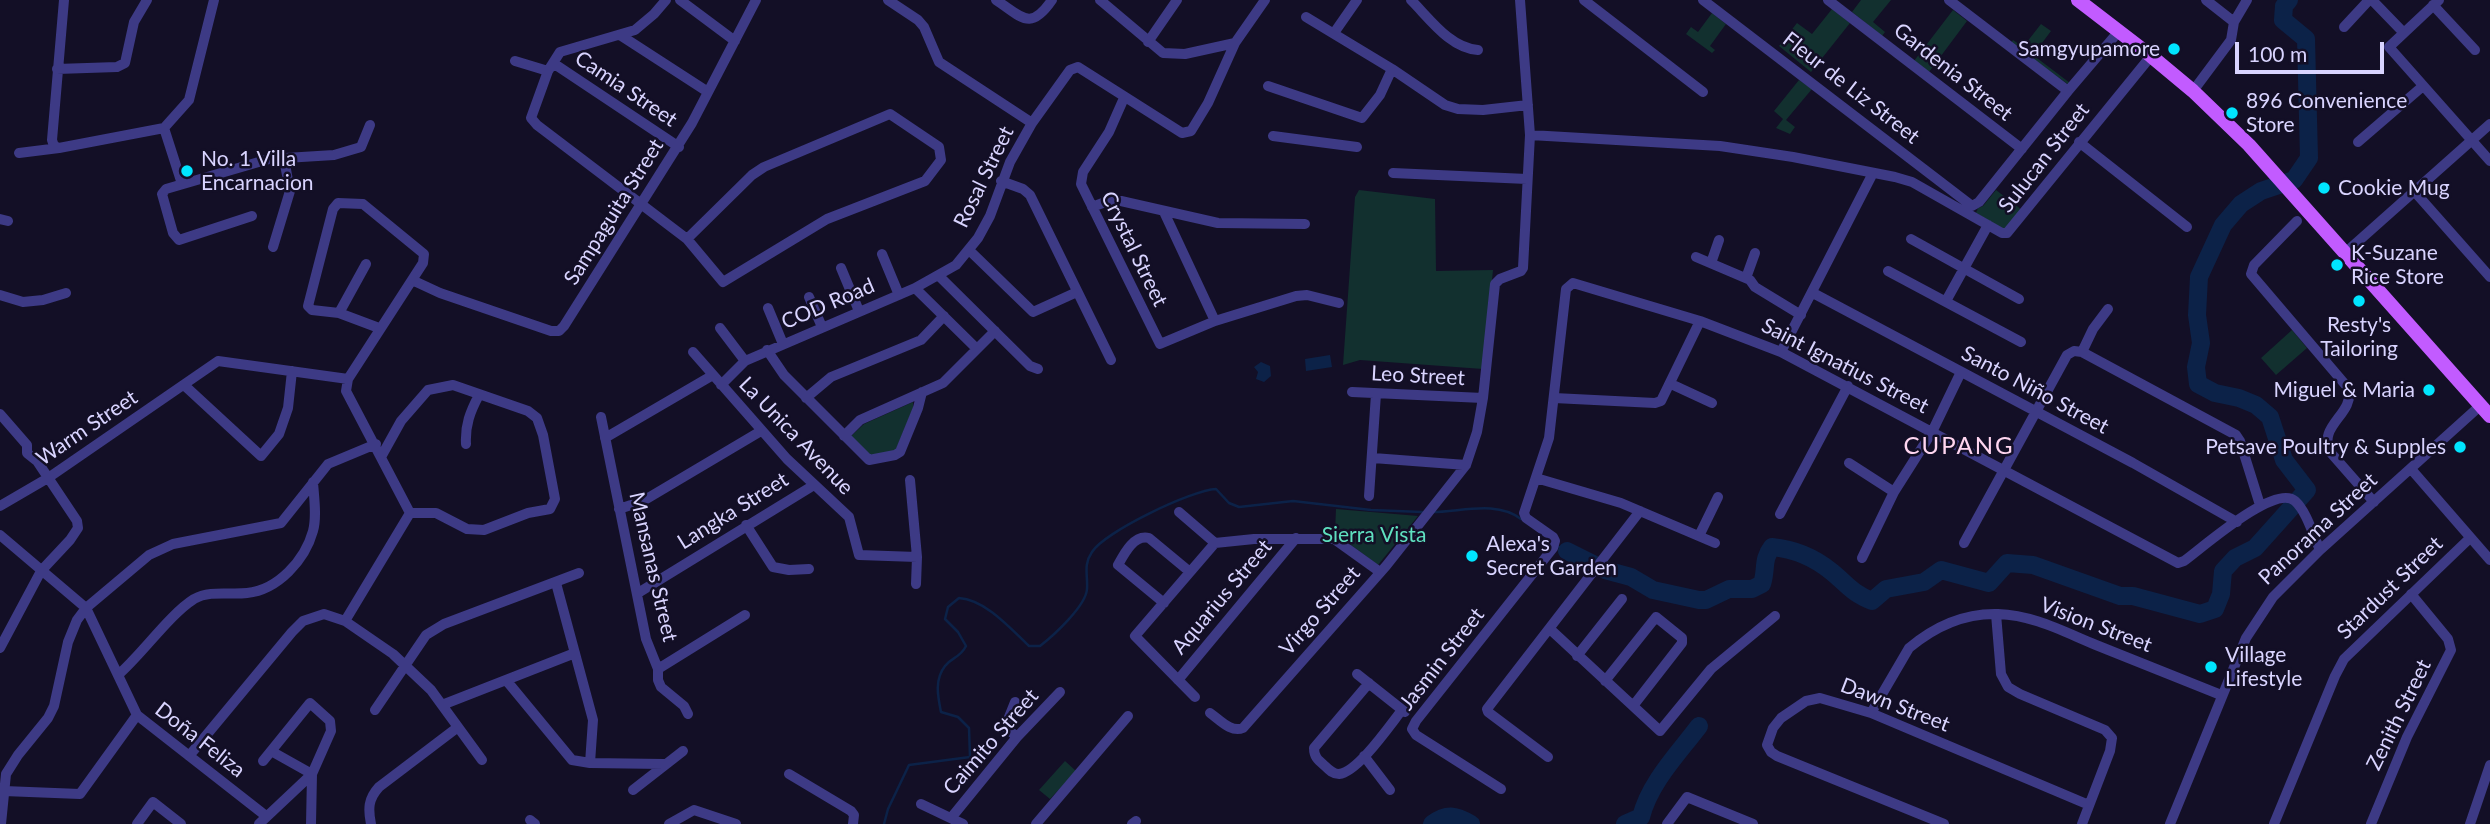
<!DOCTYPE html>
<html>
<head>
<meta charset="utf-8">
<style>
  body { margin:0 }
  #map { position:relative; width:2490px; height:824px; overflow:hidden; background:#130f26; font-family:Lato,sans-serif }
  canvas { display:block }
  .scale { position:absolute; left:2235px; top:42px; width:149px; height:32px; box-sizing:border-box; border:4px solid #d9d4ff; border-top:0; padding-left:9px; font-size:21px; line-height:24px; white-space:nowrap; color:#d9d4ff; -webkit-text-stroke:5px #130f26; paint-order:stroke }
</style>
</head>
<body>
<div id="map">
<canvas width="2490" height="824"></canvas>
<div class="scale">100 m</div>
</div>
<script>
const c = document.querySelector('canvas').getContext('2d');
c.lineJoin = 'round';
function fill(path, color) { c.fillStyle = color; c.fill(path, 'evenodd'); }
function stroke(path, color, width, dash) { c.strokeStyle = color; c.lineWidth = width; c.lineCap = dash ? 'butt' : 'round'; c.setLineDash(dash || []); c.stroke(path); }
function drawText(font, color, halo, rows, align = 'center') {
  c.font = font + ' Lato,sans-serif'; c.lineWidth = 5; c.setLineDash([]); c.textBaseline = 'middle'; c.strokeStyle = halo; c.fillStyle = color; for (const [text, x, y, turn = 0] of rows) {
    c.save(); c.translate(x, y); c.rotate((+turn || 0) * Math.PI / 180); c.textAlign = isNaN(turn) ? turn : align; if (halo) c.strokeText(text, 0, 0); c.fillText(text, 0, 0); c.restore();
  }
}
fill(new Path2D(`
  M1861,0H1891L1873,22L1885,32L1882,36L1852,12Z
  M1832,9L1850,23L1811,72L1779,46L1797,23L1812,34Z
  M1953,10L1967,21L1929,72L1914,61Z
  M1712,13L1726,24L1710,46L1715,50L1712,53L1686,34L1691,27L1698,32Z
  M2041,24L2051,31L2033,55L2070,83L2069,85L2011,43L2013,40L2023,47Z
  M1799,80L1812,89L1786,120L1795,127L1790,134L1776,128L1783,119L1774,111Z
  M1359,190L1435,199L1436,271L1493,270L1483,369L1360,360L1343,365L1355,197Z
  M1996,190L2022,210L2005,230L1976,213L1978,208L1983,206Z
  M2292,330L2307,348L2276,375L2261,358Z
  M913,402V408L895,452L870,458L850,437L864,424Z
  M1336,509L1418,516L1378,565L1335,533Z
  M1065,761L1076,771L1050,799L1039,790Z`), '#12302f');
fill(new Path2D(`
  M1330,355L1332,367L1306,371L1305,359Z
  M1261,362L1270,366L1271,376L1264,382L1256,379L1258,372L1254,367Z`), '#0c2248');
stroke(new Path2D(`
  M1432,512C1461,512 1496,500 1521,519
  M1557,546L1567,551
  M884,824L888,809L909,765L970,757L969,728L958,717L941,712C938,697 934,680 945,666C952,657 960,658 966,646L958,632L945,619L948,607L959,598C986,600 1010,628 1029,646H1040C1053,636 1086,606 1087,589C1088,575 1083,565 1092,552C1104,532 1192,490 1216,489L1229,503L1239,507L1293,501L1371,510L1422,512`), '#0c2248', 2.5);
stroke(new Path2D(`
  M1567,551L1595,565
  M1605,570L1631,577L1653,590L1699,600H1706L1729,589H1752L1762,584C1767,568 1762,560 1772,547C1794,549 1815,558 1832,572C1849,586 1851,592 1872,601L1886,589L1924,582L1941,570L1989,583L2007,563L2033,565L2120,596H2133L2200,614L2215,609L2221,594L2223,571L2235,558L2255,548L2307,490L2284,460L2270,417L2256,405L2239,398L2215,393L2198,384L2196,367L2201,343L2197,315L2199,277L2223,225L2241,204L2261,191L2294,180L2309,158L2306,39L2283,20L2284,6L2289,0
  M1432,824C1447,813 1455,815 1471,824
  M1625,824L1641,817C1650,782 1678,754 1699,726`), '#0c2248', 18);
stroke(new Path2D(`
  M64,0L52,140L54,146L59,148L164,128L189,100L214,0
  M666,0L654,14L635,30L560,52L548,71L531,118L537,125L687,239L723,282L827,219L925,181L941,160L939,147L890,114L764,167L752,175L687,239
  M680,0L735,41
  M888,0L918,20L924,27L939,62L1032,123
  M996,0C1022,17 1030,32 1052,0
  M1100,0L1163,53L1185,54L1235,43
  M1411,0C1430,19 1450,48 1478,50
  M1584,0L1703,92
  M1703,0L1972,206L1979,202L2068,91L2119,31
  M1828,0L2022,149
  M1949,0L2068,91
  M2206,0L2234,22
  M2372,0L2403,32
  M2439,0L2389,47L2490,161
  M2433,5L2475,50
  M1306,17L1392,69L1445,105L1458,109L1483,110L1528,105
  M2344,27L2369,0
  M1334,33L1357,0
  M620,35L708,92
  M1148,42L1177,0
  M515,61L548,71
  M553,63L679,147
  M57,69L117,67L125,63L134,22L147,0
  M1268,86L1362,118L1380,95L1392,69
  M2193,91L2231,40L2234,22L2247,0
  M1124,98L1109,132L1083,172L1081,184L1160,344L1215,321L1296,296L1307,295L1339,303
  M164,128L182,184
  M1530,135L1720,146L1793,157L1895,177L1912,182L2002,233H2007L2151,56
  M1273,136L1357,147
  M2079,142L2187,227
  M2358,142L2423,86
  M19,153L59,148
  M1393,173L1527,179
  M1001,181L1023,189L1030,195L1111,360
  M2414,191L2490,277
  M1092,207L1108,201H1121L1218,223L1305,224
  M1164,212L1215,321
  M252,216L179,240L173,233L162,194L166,189L269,159L334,155L361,147L370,125
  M0,219L8,221
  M2297,221L2254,265L2251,274L2349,389C2354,415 2316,426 2331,453L2374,502
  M1911,239L2019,299
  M273,247L290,191L284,159
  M969,250L1033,312L1077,292
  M2345,253L2490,124
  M882,254L899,295
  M1696,257L1750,280L1755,287L1801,315
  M1711,263L1719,240
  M841,268L859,311
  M1888,271L2021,342
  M939,276L1030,366L1038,369
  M1746,278L1755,253
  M412,280L440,293L551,331H559L564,326L692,123L756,0
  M915,288L977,349
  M1813,293L2133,463L2237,522
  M0,295L23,302L43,300L66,293
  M809,297L822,327
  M1946,301L1988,225
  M768,308L783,344
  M339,313L366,264
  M379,328L339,313L312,310L308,306L333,209L338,203L363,204L424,254L423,263L412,280L348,379L346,391L410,513
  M720,328L745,361
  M767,350L784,375L869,460L895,455L900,452L918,408L922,392
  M693,352L787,459L849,517L859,555L917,557
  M1781,352L1873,173
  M2082,352L2093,329L2108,309
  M1671,384L1712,403
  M184,385L261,456L279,434L288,408L292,371
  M721,385L745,361L915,288L956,265L978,238L990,216L1010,162L1032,123L1070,70L1078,67L1182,133L1191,131L1208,103L1235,43L1265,0
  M1352,392L1483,398
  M806,398L831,377L921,340L944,316
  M1554,398L1655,403L1661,401L1700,321
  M0,414L27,445V453L37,461L77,521L78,528L70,540L41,571L0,648
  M601,417L646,639L658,669V680L661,687L684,706L688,714
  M844,436L860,420L943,383L995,331
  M605,438L713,375
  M466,444C465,425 470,412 479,395
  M381,457L401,421L428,390L453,385L528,411L537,418L543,435L555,499L550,509L528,513L484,530L467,529L436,513H410
  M1373,458L1466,465
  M1849,463L1894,492
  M2411,469L2490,560
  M1536,478L1621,503L1715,543
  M910,480L917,557L916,584
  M1369,496L1376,394
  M0,506L48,478L218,361L348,379
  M619,509L643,501L761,431
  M1179,512L1215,543L1254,539H1334L1380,572
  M1780,514L1848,386
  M746,525L773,567L789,570L809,569
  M0,535L86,608L137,715L266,816
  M1699,536L1718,497
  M1964,543L2067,355L2074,351L2082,352L2236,435L2240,441L2260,505
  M1862,558L1894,492L1932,432L1961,372
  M556,583L593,720L590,763
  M638,593L814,485
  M1164,603L1118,565C1124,554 1134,534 1149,538L1190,572
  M1996,614L2001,674L2008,687L2020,694L2105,730L2112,738L2110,751L2082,824
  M345,621L410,513
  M1551,630L1660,731L1711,669L1775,616
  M1577,656L1622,599
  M658,669L745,615
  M1357,674L1405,712
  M118,675C143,653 169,615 194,599C210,590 229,595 247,593C278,590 305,560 313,531C317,517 314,497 313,482
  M506,680L572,760L590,763L664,764
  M1178,680L1296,538
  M1605,681L1656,617L1682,638V643L1633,706
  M1369,683L1314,748C1314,757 1318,760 1325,766C1329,770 1333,774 1339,774C1358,772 1390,725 1402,710
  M1195,697L1135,636L1215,543
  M1015,702L1005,727L1017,737
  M442,705L575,653
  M375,710L426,635L444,624L579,573
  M1210,713C1220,720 1231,733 1243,728L1386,566L1466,465L1477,432L1483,398L1495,284L1500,279L1521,271L1523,268L1530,135L1520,0
  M1871,713L1909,648C1934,627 1965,613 1998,614C2033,615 2064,632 2096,645C2137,661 2179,678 2221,695
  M271,751L312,774L311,824
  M189,756L292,632L303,621L324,614L345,621L393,654L431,690L482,760
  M1364,756L1390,790
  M1548,757L1488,712L1487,709L1640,511
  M789,774L851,811L854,815L853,824
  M1501,789L1416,735L1412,729L1416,721L1553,548L1555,541L1553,537L1526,518L1524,513L1549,438L1566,289L1573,283L1700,321L1781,352L2178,563L2184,561C2202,548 2275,483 2295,501C2307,512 2313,535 2320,550
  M633,790L683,751
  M4,791L80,794L137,715
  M921,804L963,824
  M951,818L1017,737L1060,692
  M530,820L535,824
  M1,824L6,774L18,755L48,718L54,706L68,642L77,620L86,608L149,555L173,544L281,523L328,464L376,444
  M137,824L153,802L181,824
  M259,824L312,774L331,731L330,721L310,703L263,761
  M371,824C368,809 368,799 379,787L458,727
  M669,824L694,810L736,824
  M1036,824L1128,716
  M1132,824L1136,821
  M1667,824L1687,797L1753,824
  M1944,824L1777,756L1771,752L1767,745L1773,728L1781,718L1806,701L1820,698L1871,713L2089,805
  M2170,824L2246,638L2273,597L2320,550L2481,405
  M2274,824L2335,676L2344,659L2470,538
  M2371,824L2407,737L2451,650L2448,639L2411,594
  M2470,824L2490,765`), '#3d3a85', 10);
stroke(new Path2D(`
  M2078,0L2151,56L2193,91L2249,145L2490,416`), '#c25bff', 14);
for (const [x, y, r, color] of [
  [2174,49,7,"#00e5ff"],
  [2232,113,7,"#00e5ff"],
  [187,171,7,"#00e5ff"],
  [2324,188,7,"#00e5ff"],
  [2337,265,7,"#00e5ff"],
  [2359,301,7,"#00e5ff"],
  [2429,390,7,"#00e5ff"],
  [2460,447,7,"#00e5ff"],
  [1472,556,7,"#00e5ff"],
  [2211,667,7,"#00e5ff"]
]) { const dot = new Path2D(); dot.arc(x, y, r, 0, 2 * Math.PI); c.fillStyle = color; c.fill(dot); stroke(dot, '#130f26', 2.5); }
drawText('21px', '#d9d4ff', '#130f26', [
  ["Samgyupamore",2160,49,"right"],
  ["896 Convenience",2246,101],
  ["Store",2246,125],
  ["No. 1 Villa",201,159],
  ["Encarnacion",201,183],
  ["Cookie Mug",2338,188],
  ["K-Suzane",2351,253],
  ["Rice Store",2351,277],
  ["Resty's",2359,325,"center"],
  ["Tailoring",2359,349,"center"],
  ["Miguel & Maria",2415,390,"right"],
  ["Petsave Poultry & Supples",2446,447,"right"],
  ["Alexa's",1486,544],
  ["Secret Garden",1486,568],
  ["Village",2225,655],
  ["Lifestyle",2225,679]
], 'left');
drawText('21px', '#d9d4ff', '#130f26', [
  ["Gardenia Street",1953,72,38],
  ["Fleur de Liz Street",1851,88,38],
  ["Camia Street",626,89,34],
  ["Sulucan Street",2044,158,-52],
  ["Rosal Street",984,177,-64],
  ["Sampaguita Street",614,212,-58],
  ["Crystal Street",1134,249,64],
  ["COD Road",828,304,-23],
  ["Saint Ignatius Street",1845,366,27],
  ["Leo Street",1418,376,3],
  ["Santo Niño Street",2035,390,28],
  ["Warm Street",87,428,-34],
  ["La Unica Avenue",796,436,46],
  ["Langka Street",733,511,-32],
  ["Panorama Street",2318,529,-43],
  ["Mansanas Street",653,567,77],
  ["Stardust Street",2390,588,-44],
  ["Aquarius Street",1222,597,-50],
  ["Virgo Street",1320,611,-49],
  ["Vision Street",2096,625,21],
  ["Jasmin Street",1442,659,-52],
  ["Dawn Street",1895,705,21],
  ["Zenith Street",2399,715,-64],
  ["Doña Feliza",200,740,38],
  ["Caimito Street",991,742,-49]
]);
drawText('21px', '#5fe0c0', '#130f26', [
  ["Sierra Vista",1374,535]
]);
c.letterSpacing = '2px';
drawText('24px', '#ffd6f0', '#130f26', [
  ["CUPANG",1959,446]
]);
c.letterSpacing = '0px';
</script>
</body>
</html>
